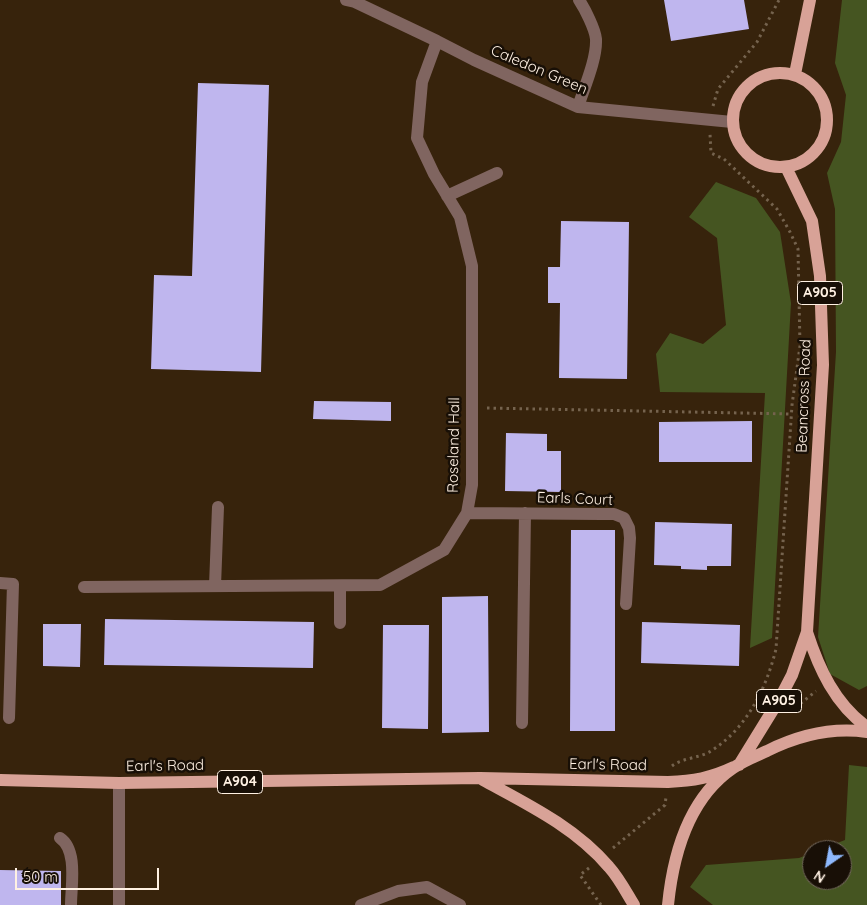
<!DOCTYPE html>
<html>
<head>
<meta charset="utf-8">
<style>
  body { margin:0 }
  #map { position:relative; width:867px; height:905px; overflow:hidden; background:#37230c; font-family:Quicksand,sans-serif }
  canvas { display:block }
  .north { position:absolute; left:802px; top:840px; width:50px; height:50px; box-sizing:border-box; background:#180f06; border:1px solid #74695e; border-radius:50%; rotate:213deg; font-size:14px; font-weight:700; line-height:20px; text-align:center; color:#fff1e3 }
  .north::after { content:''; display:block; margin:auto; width:18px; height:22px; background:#8eb9fd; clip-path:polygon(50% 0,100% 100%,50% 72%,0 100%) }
  .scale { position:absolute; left:15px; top:868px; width:144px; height:22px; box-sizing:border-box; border:2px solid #fff1e3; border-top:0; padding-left:6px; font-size:15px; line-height:18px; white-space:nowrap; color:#fff1e3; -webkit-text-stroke:4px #180f06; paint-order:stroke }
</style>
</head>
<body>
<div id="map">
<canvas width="867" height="905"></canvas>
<div class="north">N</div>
<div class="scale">50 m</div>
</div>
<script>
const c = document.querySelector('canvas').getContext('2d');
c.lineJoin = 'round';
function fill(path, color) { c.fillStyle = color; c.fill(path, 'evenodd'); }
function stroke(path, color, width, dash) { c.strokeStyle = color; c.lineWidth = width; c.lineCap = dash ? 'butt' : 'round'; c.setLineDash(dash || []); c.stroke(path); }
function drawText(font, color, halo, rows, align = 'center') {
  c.font = font + ' Quicksand,sans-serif'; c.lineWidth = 5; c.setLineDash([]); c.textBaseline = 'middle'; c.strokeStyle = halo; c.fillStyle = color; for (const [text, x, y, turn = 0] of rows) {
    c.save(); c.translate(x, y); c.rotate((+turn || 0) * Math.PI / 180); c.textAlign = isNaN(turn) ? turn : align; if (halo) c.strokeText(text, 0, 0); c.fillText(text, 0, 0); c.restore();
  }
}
fill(new Path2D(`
  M842,0H867V686L859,690L830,674L818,637L836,352L835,209L827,173L841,142L846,95L835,63Z
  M716,182L756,198L780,232L791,303L772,638L750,648L765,393L660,392L656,354L670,333L703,344L726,325L717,238L689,217Z
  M849,765L867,767V905H713L690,887L706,865L799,858L812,853V880H842V850H819L845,840Z`), '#455521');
fill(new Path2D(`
  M664,0H744L749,29L671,41Z
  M198,83L269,85L261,372L151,369L154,275L192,276Z
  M561,221L629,222L627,379L559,378L560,303H548V267H560Z
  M314,401L391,402V421L313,419Z
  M752,421V462H659V422Z
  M506,433L547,434V451H561V492L505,491Z
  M655,522L732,524L731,566H707V570L681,569V566L654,565Z
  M571,530H615V731H570Z
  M488,596L489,732L442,733V597Z
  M105,619L314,622L313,668L104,665Z
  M642,622L740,625L739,666L641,663Z
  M43,624H81L80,667L43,666Z
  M383,625H429L428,729L382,728Z
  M0,870L61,871V905H0Z`), '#bfb6ee');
stroke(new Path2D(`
  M713,106L718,89L757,42L779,0
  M487,408L792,414
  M795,701L800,704L816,691
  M672,766C682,758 700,758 711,751C747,728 766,689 776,649L792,405L800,346L798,249L790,232L777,209L724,159L711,153L710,134
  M613,848L665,805L666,797
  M589,868L580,875L601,905`), '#75634e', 3, [2.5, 4]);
stroke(new Path2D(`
  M346,0L355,2L437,41L474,60L578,107L732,122
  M578,107C584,88 597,59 596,39C595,29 585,9 579,0
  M447,196L497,173
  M467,513L602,514H614L624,518L629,528L630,538L626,604
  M0,583L13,584L9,718
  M215,586L218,507
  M340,586V623
  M84,587L380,585L444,550L467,513L472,485V266L460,217L434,174L417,138L422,82L437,41
  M522,723L525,513
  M60,838C78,850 71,886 71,905
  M119,905V783
  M361,905L398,891L427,887L460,905`), '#806560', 12);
stroke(new Path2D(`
  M733 120a47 47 0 1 1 94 0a47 47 0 1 1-94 0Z
  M795,74L810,0
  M807,632C819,669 835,704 867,727
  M739,765L779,700L792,675L807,632L823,365L820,276L812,221L786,167
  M0,780L119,783L480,778L668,782C693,781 711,778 734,767
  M483,780C527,804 575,827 609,867C619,878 626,892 634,905
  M668,905C673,855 689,798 733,768C743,761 756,756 767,751C799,735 832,727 867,732`), '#d8a297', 12);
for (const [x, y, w] of [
  [820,293,45],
  [779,701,45],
  [240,782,45]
]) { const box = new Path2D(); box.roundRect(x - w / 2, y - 11.5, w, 23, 4); c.fillStyle = '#180f06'; c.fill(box); stroke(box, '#fff1e3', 1); }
drawText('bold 14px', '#fff1e3', null, [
  ["A905",820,293],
  ["A905",779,701],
  ["A904",240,782]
]);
drawText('15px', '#fff1e3', '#180f06', [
  ["Caledon Green",539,70,23],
  ["Beancross Road",804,396,-88],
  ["Roseland Hall",454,445,-89],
  ["Earls Court",575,499,2],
  ["Earl's Road",608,765,1],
  ["Earl's Road",165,766,-1]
]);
</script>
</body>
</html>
